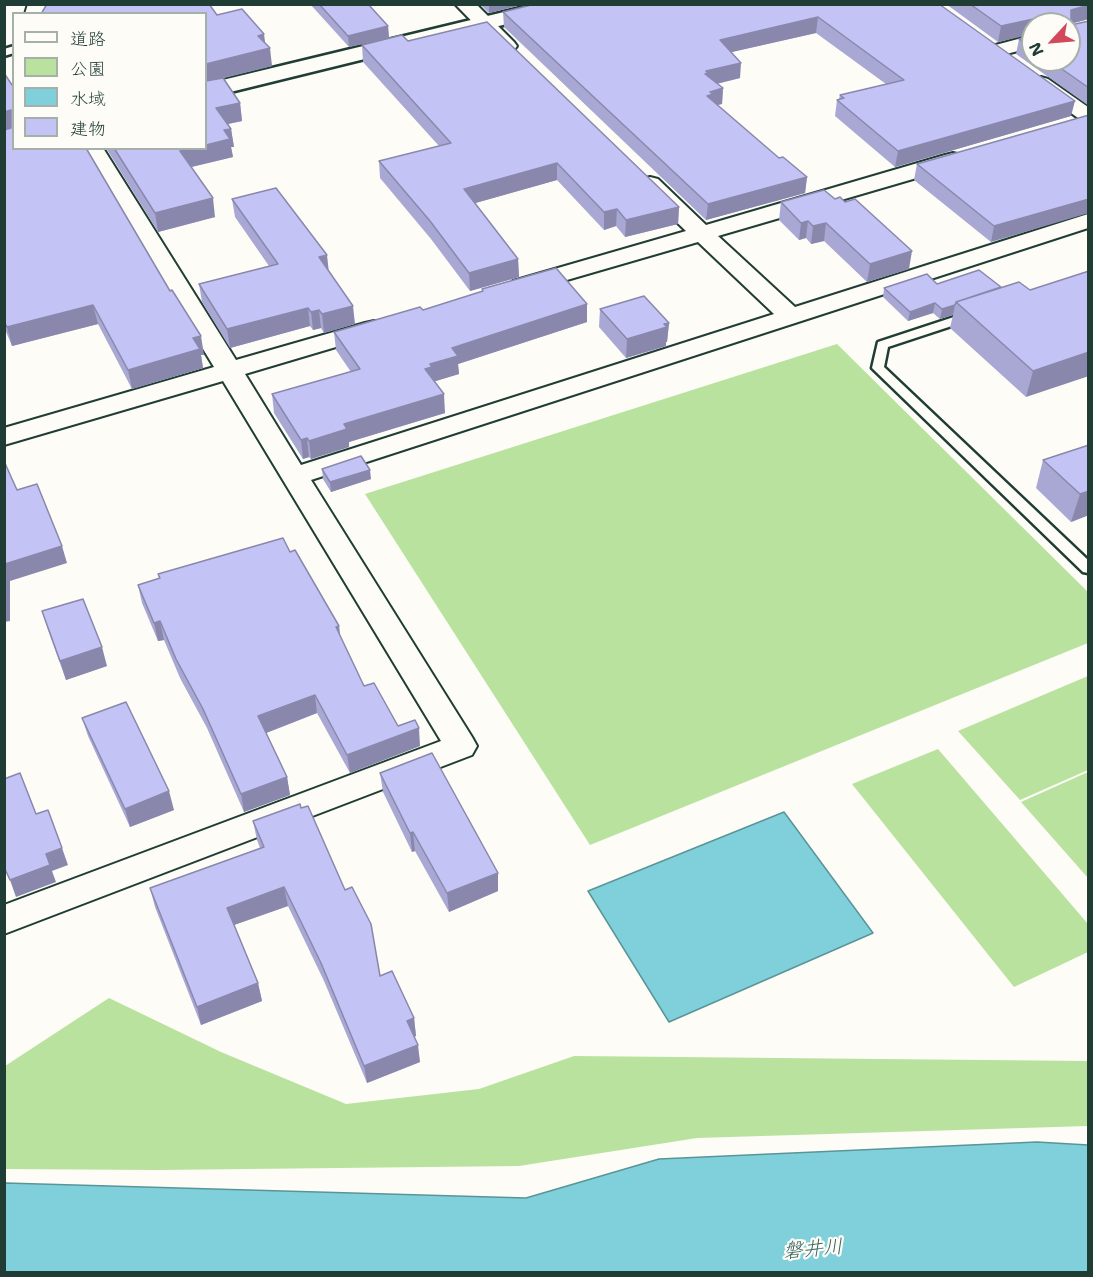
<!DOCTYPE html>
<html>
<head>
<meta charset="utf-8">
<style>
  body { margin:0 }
  #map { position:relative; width:1093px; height:1277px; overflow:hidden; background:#fdfcf7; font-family:"Shantell Sans","Klee One",sans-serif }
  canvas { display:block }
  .frame { position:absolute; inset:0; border:6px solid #1f3d34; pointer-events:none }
  .legend { position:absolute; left:12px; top:12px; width:195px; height:138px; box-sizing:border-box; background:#fdfcf7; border:2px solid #a4b0a9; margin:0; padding:8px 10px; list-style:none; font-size:18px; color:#1f3d34 }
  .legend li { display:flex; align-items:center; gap:12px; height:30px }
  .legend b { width:30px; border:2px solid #a4b0a9 }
  .north { position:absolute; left:1021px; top:12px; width:60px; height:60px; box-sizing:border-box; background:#fdfcf7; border:2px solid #a4b0a9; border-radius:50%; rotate:244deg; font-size:16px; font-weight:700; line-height:24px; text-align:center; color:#1f3d34 }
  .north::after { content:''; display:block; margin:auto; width:21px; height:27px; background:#d1495b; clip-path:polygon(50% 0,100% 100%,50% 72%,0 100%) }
</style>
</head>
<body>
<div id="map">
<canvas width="1093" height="1277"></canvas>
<div class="frame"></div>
<ul class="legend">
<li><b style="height:8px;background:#fdfcf7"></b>道路</li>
<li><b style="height:16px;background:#b9e29e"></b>公園</li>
<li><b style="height:16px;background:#80d0db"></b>水域</li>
<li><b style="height:16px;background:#c4c3f6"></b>建物</li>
</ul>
<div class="north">N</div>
</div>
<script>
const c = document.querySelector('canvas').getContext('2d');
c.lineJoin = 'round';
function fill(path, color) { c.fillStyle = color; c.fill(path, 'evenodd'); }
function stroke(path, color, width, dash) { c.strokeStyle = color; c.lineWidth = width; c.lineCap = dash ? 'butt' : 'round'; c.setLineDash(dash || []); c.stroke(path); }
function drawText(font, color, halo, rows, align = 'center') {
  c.font = font + ' "Shantell Sans","Klee One",sans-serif'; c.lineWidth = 4.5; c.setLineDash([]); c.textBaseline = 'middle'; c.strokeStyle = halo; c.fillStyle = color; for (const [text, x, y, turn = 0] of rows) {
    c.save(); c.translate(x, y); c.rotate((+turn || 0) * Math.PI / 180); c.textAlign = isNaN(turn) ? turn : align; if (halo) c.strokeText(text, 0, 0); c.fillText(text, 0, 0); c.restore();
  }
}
fill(new Path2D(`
  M837,344L1088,592V643L590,845L365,494Z
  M1088,676V770L1020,800L958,731Z
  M938,749L1088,924V952L1014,987L852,784Z
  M1088,772V878L1021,802Z
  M109,998L221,1052L346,1104L479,1089L574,1056L1088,1061V1126L697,1138L519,1166L157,1170L5,1169V1066Z`), '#b9e29e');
const water = new Path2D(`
  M784,812L873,933L669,1022L588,891Z
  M1037,1142L1088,1145V1272H5V1183L526,1198L659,1159Z`);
fill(water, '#80d0db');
stroke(water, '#599598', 1.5);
const service = new Path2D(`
  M14,46V53L4,56V49Z
  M972,311L976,312V318L888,347L884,367L1088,560V573L1083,572L872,368L878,342Z`);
const minor = new Path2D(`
  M28,4H47L45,14H25Z
  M455,4H476L514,42L517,46L514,50H500Z
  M1033,35V47L995,57L988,55L985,51L988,47Z
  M1041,77L1048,79L1088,107V122L1081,120L1034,87L1031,83L1034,79Z
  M81,148H103L236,360L365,323L374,321L383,323L386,328L383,333L245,374L301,465L774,314L698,242L529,291L521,293L513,291L509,286L513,281L686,231L642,189L639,184L642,179L650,177L658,179L706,225L945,155L953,153L961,155L964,160L961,165L718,236L795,307L1088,214V228L311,480L472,737L477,746L472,755L4,934V905L441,741L223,381L4,445V428L214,367Z`);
const tertiary = new Path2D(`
  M537,4H575L572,8L206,98V84Z`);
stroke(service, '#1f3d34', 5);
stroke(minor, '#1f3d34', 4);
stroke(tertiary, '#1f3d34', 5);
fill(service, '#fdfcf7');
fill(minor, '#fdfcf7');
fill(tertiary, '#fdfcf7');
fill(new Path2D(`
  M310,4H368L388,26L389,38L349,47Z
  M480,4H525L489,13Z
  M939,4L1071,116L895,167L835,116L837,100L839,99L840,95L886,84L816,33L731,52L740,78L717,84L723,88L722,104L718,105L779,158L807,177L805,193L706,220L504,27L503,12Z
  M946,4H1089V19L1071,24V25L1089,21V106L1016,54L1019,39L1033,35V60H1069V24H1033L998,42Z
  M217,15L266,44L272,66L224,78L240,103L242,121L228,124L231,129L234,147H231L233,157L191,167L215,217L158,232L106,148H206Z
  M408,41L679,207L678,224L625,237L616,226L604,230L557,180L475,203L518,259L519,277L470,291L431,239L380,178L379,161L439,146L363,62L362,45Z
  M4,73L14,148L204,355H201L203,368L132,389L98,324L12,346L4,327Z
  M1089,115L991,242L914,180L917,164Z
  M824,190L909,269L867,282L824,241L811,244L806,238L799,240L779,220L781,202Z
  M232,199L329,271L355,324L324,333L321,328L313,330L310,326L230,348L202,302L199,284L269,266L235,217Z
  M1089,271L1026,397L950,328L953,315L940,319L933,313L908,321L883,297L884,288L937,284L1001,287L1030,290Z
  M482,289L587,322L458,364L459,374L434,381L445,413L349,442V447L311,459L309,457L303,459L274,413L272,394L351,372L336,350L334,332L423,310L482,292Z
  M600,309L669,323L667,342H666V346L626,358L599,327Z
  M1089,445V515L1071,522L1036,488L1043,460Z
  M322,469L371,479L331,492L323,479Z
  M290,552L339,626L340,637L364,686L398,726L420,746L350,773L317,713L266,733L287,777L290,795L244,812L207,728L180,678L164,640L158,641L142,603L138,585L159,579L158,574Z
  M42,611L107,666L66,680L48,630Z
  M82,718L174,810L130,827L88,736Z
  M380,773L498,873V891L449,912L415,851L412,852L383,792Z
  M253,821L414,1018L416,1036L414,1037L420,1062L367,1083L324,981L288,906L234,925L258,983L262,1001L201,1025L155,907L150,888L260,848L257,840Z`), '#a9a8d4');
fill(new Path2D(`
  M489,4H525L489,13Z
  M1089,5V19L1069,24L1071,10Z
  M818,17L816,33L719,55L720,40Z
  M1038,18L1036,24H1033V34L998,42L1001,26Z
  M388,26L389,38L349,47L348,36Z
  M264,34L266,49L270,48L272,66L206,82V64L258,36Z
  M741,63L740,78L707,86L706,71Z
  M723,88L722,104L712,106L707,96L710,92Z
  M1075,101L1071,116L895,167L898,151Z
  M240,103L242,121L218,126L216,108Z
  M11,110L14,129L4,130V112Z
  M231,129L234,147H231L233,157L183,169L180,151L192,148H206V145L224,130Z
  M557,163V180L465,206L464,189Z
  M807,177L805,193L706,220L708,204Z
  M213,198L215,217L158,232L155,213Z
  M1089,199V213L991,242L994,226Z
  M679,207L678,224L625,237L626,220Z
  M617,209L616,226L604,230V212Z
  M808,221L806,238L799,240L801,223Z
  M826,223L824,241L811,244L813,226Z
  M912,251L909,269L867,282L870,264Z
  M327,255L329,273L319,257Z
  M518,259L519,277L470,291L469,273Z
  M935,303L933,313L908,321L910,312Z
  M587,304V322L458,364L459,374L433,382L425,369L430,364L452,348Z
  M93,305L98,324L12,346L7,327Z
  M955,305L953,315L940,319L942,309Z
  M353,306L355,324L324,333L322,314Z
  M308,308L310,326L230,348L227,329Z
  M319,310L321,328L313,330L311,312Z
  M669,323L667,342H666V346L626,358L627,339Z
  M201,336L204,355H201L203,368L132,389L128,370L193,338Z
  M1089,352V376L1026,397L1033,371Z
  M444,394L445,413L349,442V447L311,459L309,441L344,424Z
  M307,438L309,457L303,459L301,440Z
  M370,470L371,479L331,492L330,482Z
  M1089,491V515L1071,522L1080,494Z
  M62,546L67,563L10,581V621L4,622L5,564Z
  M160,621L164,640L158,641L154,623Z
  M339,626L341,644L336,627Z
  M102,647L107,666L66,680L60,661Z
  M315,695L317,713L261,735L258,716Z
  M419,728L420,746L350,773L347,755Z
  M287,777L290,795L244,812L241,794Z
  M169,791L174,810L130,827L125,809Z
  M413,832L415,851L412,852L410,833Z
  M62,848L68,865L52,871L56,882L16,897L10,880L46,854Z
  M498,873V891L449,912L447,893Z
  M284,887L288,906L231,926L227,908Z
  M258,983L262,1001L201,1025L197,1007Z
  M414,1018L416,1036L409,1039L407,1021Z
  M418,1045L420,1062L367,1083L364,1066Z`), '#8988ac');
const building = new Path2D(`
  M47,4H209L217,15L242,9L264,34L258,36L270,48L206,64V14H41Z
  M319,4H368L388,26L348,36Z
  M535,4H939L1075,101L898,151L837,100L844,98L840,95L904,80L818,17L720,40L741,63L706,71L708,73L705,74L723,88L710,92L713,94L707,96L779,158L783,157L807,177L708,204L503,12Z
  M970,4H1089V5L1071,10V25L1089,21V88L1049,60H1069V24H1038V18L1001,26Z
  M487,22L679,207L626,220L617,209L604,212L557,163L464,189L518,259L469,273L430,221L379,161L451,143L362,45L402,35L408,41Z
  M1033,35V48L1019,39Z
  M4,73L14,88V148H86L170,291L172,290L201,336L193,338L200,349L128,370L93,305L7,327L4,321V130L11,128V110L4,112Z
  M223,78L240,103L216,108L231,129L224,130L230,139L206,145V81Z
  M1089,115V199L994,226L917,164Z
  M114,148H192L180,151L213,198L155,213Z
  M276,188L327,255L319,257L353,306L322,314L319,310L311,312L308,308L227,329L199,284L278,264L232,199Z
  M824,190L835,199L840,197L845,202L855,199L912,251L870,264L826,223L813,226L808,221L801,223L781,202Z
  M556,268L587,304L452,348L458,356L430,364L432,367L425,369L444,394L344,424L347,429L309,441L307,438L301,440L272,394L360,369L334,332L420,307L423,310L483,291L482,289Z
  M979,270L1001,287L956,302L955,305L942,309L935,303L910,312L884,288L927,274L937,284Z
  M1089,271V352L1033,371L956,302L1019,282L1030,290Z
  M644,296L669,323L664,324L667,327L627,339L600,309Z
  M1089,445V491L1080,494L1043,460Z
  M361,456L370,470L330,482L322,469Z
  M4,461L17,490L37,484L62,546L5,564L4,604Z
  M283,538L290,552L295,550L339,626L336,627L364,686L374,683L398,726L415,720L419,728L347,755L315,695L258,716L287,777L241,794L203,709L176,659L160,621L154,623L138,585L160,578L158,574Z
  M83,599L102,647L60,661L42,611Z
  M126,702L169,791L125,809L82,718Z
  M432,753L498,873L447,893L413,832L410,833L380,773Z
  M20,773L36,814L48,810L62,848L46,854L50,865L10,880L4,867V779Z
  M300,804L301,808L308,806L345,890L352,887L371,924L380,976L392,971L414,1018L407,1021L418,1045L364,1066L321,963L284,887L227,908L258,983L197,1007L150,888L264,847L253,821Z`);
fill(building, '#c4c3f6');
stroke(building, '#8988ac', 1.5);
drawText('italic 20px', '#37625e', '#fdfcf7', [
  ["磐井川",813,1250,-5]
]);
</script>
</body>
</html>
